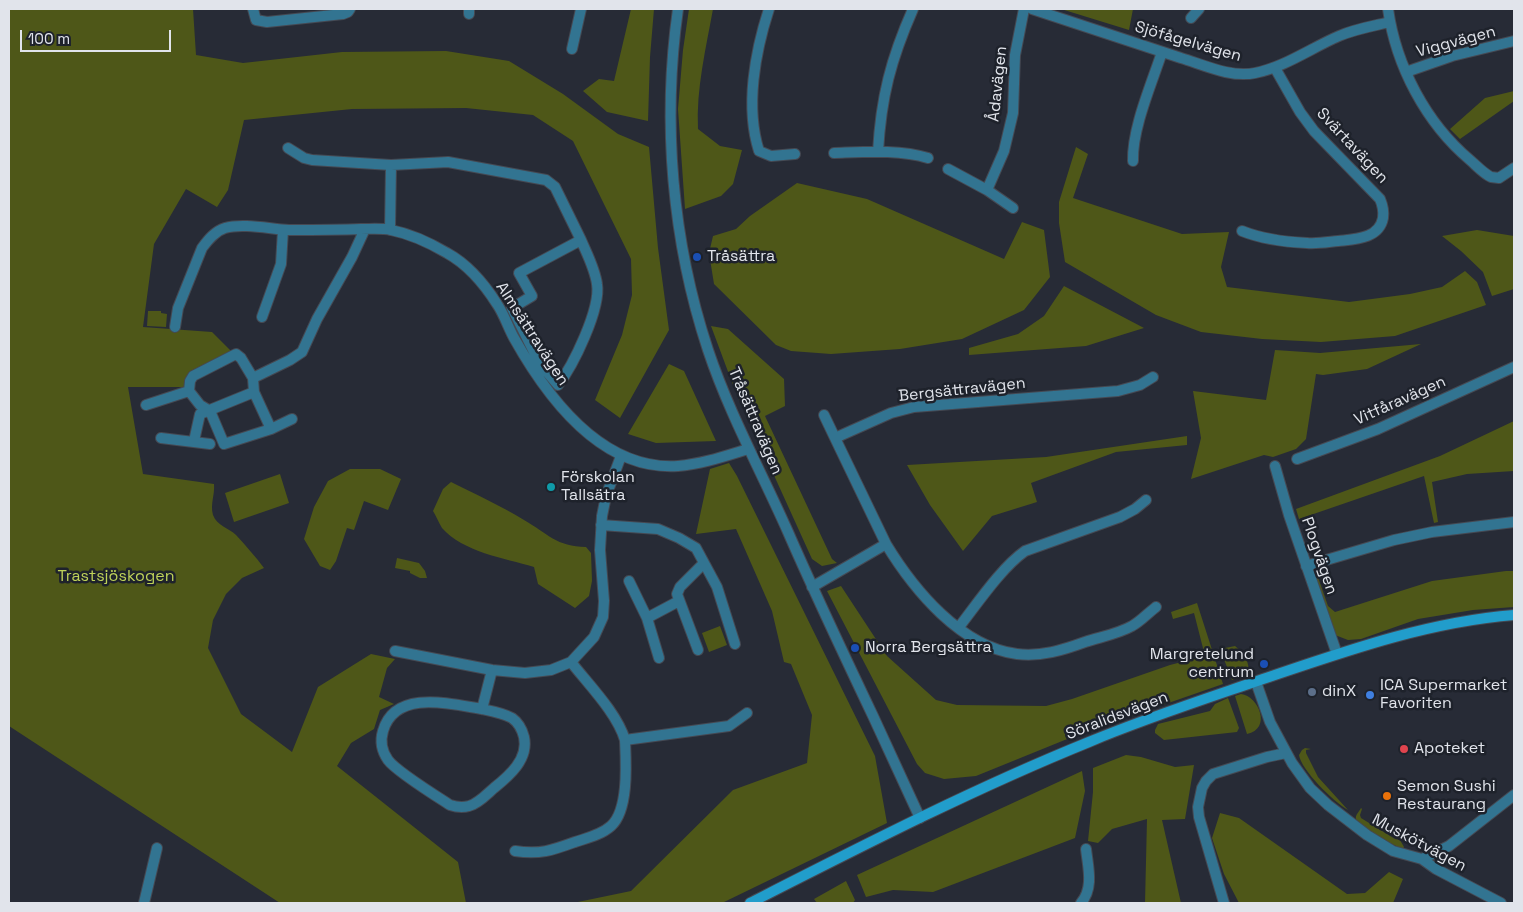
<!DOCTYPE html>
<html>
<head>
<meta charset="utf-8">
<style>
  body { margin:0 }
  #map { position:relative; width:1523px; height:912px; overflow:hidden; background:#272b36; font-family:"Space Grotesk",sans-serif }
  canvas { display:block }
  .frame { position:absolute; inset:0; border:10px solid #e1e4eb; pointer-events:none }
  .scale { position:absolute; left:20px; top:30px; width:151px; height:22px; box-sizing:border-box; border:2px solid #e1e4eb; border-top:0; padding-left:6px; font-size:15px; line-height:18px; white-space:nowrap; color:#e1e4eb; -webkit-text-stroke:4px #1e222b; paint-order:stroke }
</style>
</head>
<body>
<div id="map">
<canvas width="1523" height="912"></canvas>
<div class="frame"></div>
<div class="scale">100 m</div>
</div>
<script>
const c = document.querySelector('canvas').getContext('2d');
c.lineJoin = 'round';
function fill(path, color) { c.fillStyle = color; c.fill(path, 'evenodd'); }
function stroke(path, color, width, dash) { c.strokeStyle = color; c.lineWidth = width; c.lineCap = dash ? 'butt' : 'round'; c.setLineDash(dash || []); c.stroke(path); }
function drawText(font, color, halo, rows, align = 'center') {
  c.font = font + ' "Space Grotesk",sans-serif'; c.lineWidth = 5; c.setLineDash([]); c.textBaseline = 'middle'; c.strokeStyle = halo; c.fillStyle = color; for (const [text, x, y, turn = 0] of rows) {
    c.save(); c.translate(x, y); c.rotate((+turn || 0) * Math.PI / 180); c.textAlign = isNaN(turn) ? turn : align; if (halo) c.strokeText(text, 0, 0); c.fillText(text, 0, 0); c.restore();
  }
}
fill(new Path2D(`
  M9,9H193L196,55L243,63L342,52L446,51L509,61L563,94L618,134L649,147L658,248L669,330L620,418L595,400L622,335L632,295L631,259L573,141L533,115L466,108L352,109L244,120L228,190L217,207L186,189L154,244L143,327L212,332L233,353C212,362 196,364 185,387H128L143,474L214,484C215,495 210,504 213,515C217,526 229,528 236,535C246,546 255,556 264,568L242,578L226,594L213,620L208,648L241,714L292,752L318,687L371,654L395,659L387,668L379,697L394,704L380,710L374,729L351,743L337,766L458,862L466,903H280L9,726Z
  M631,9H654L650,57L648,121L607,112L583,91L599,79L614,81Z
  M689,9H713C706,48 696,89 698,129L720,146L742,150L733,184L721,196L685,209L678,109L683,50Z
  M1061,9H1133L1129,30Z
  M1514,91V101L1460,139L1450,129L1485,98Z
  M1076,147L1088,154L1073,198L1182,234L1229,232L1221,267L1227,287L1349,302L1410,294L1442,287L1465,271L1477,282L1486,305L1395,336L1321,342L1262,339L1201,332L1156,315L1065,262L1059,223V202Z
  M797,183L867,199L1004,259L1022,222L1044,230L1050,277L1024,310L962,339L900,349L831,354L791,351L776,345L714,284L709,253L713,236L736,229L750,216Z
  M1477,230L1514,236V289L1492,296L1483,272L1461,251L1442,236Z
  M1064,286L1144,328L1086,346L969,355V348L1018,334L1044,316Z
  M148,311H161V313L167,314L166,327L147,326Z
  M711,326L728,329L784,379L785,406L765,416L832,559L837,563L822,566L812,559L733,385Z
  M1421,344L1367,369L1323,375L1316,374L1306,439L1296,449L1273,457L1264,455L1191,479L1201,438L1193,391L1266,400L1275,350L1320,353Z
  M669,364L684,371L716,441L656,443L628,434Z
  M1514,421V471L1467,474L1432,482L1438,522L1434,523L1424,476L1299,519L1296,509L1440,456Z
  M1187,436V445L1116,452L1031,483L1037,502L992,516L963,551L930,505L907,465L1046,457Z
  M729,463L737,476L875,756L887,823L722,903H573L631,891L733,790L807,763L812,715L791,664L784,662L772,611L736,529L696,534L710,469Z
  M350,469H380L401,479L388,510L364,501L354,530L347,528L336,561L330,570L320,566L304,539L314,507L328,481Z
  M280,474L289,503L234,522L225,493Z
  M451,482C475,494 501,506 524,520C547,533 557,547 586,547L591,553L592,581L589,596L575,608L538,584L534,567C504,558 463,552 442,528C439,523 436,516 433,511L443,489Z
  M397,558L419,563L425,571L427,578H420L410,573V571L395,568Z
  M1314,566L1328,606L1335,612L1432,581L1506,571H1514V607L1473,610L1418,619L1361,639L1348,640L1335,635L1312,567Z
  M841,586L887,656L936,700L957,705L1046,706L1072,699L1170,665L1205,656L1194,613L1173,619L1171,612L1197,603L1223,684L1082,733L976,776L944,779L925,773L917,764L827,591Z
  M720,626L727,645L709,652L702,633Z
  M1235,646C1245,654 1249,661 1249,674L1232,680L1220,649Z
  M1241,694C1259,696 1272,729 1247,734L1235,696Z
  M1228,698L1239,728L1237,732L1164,740L1155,733V730L1158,724L1210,711L1215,704Z
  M1305,748L1311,749L1306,750V753L1318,777L1348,810C1334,802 1301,770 1299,755L1302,750Z
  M1126,755L1141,757L1175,767L1194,765L1185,819L1162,820L1181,903H1145L1147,819L1112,829L1098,843L1088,841L1093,792V768Z
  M1082,771L1085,791L1075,838L933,892L893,890L866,897L857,875Z
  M1361,808L1362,809L1360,815L1361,818L1395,839L1400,840L1404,847L1403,849C1395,846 1359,827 1356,819C1355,815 1359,812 1361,808Z
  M1220,813L1239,818L1347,894L1365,893L1389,872L1403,879L1393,903H1239L1224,874L1212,838Z
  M846,881L855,900L853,903H817L814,899Z`), '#4e5718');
const street = new Path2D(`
  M253,9L256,20L267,22L343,14L348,12L350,9
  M469,9V14
  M678,9C662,122 672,241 708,350C729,413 761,471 788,532C815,594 844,655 873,716C889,750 904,784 920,818
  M769,9C755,52 745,107 759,151L771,156L795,154
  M1032,9C1082,25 1131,42 1181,58C1204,65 1231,78 1255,73C1285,67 1311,48 1339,36C1355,29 1373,26 1390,22
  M1388,9C1396,66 1426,123 1470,160C1477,166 1483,173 1491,177L1499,178L1514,168
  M1191,18L1199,9
  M572,49L581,9
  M1406,72L1452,56L1514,41
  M288,148L304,158L312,160L391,165L390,230
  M878,152C881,97 891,59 913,9
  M834,153C863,152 900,149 928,158
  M1133,161C1132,128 1152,83 1162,52
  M391,165L448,162L546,180L555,187L581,240L519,273L532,296L512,308L540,364L558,385C573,366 601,309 597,284C595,269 587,254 581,240
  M948,169L987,190L1013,208
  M987,190L1004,151L1013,113L1015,55L1024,9
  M1242,231C1262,239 1285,242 1307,243C1317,244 1328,242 1338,241C1355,239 1379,239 1383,218C1384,211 1383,206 1380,199L1314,131L1300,112L1275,68
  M262,317L281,264L283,230
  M175,327L178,308L202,248C208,240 215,231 225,228C243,223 270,229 289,230C313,230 337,230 361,229C371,229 382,228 391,230C411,234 430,243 447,253C467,264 485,285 497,304C504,314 508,327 514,338C547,397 602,471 678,466C702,464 725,456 748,449
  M253,378L290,360L302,352L317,319L352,257L365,229
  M189,391L200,405L210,411L224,444L271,429L292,419
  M146,405L189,391L190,381L193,376L236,354L241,358L253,378L254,392L271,429
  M824,415L835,438
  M161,438L210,444
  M194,441L200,414L254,392
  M1297,459L1378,429L1514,367
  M1275,466L1289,515L1337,654
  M601,525L658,529L679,538L696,548L717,587L735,644
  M886,544C914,590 961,647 1017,654C1041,657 1063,650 1085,642C1100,637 1118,634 1132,626C1140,622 1148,613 1156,607
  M1306,566L1394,540L1432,532L1514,522
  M629,581L647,618
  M812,587L886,544L835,438L891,413L914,407L1118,391L1140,385L1153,377
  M959,627C977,604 1001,568 1025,551L1120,517L1135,509L1146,500
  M698,650L677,594L680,587L704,563
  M395,651L492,670L525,673L551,670L571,662L594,637L603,617L604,601L600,550L602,516L606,496L621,456
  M659,658L647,618L679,601
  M571,662C589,685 617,713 625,740L729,726L747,713
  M1256,682L1270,722L1292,763L1310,788L1328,805L1367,835L1393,851L1422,859L1436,869L1501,903
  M482,709C492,711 503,713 512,718C519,723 522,729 524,737C529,759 509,776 494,788C487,794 478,804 469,806C462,808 456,807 450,805C436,796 396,771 388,760C381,750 380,741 383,731C395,689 451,704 482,709L492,670
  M515,851C540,855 553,850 575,842C587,838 601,835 611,826C629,810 626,763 625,740
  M1422,859L1449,846L1514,795
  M144,903L157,848
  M1081,903C1094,888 1088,867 1086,849
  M1224,903L1199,817L1198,807L1202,788L1206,781L1213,774L1267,757L1286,753`);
const secondary = new Path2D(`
  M750,903C862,846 973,789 1089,742C1146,718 1205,699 1263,679C1346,651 1427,622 1514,615`);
stroke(street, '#454953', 12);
stroke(secondary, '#454953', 12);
stroke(street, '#327491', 10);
stroke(secondary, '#219dcb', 10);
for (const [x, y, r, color] of [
  [697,257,5,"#1a4fb4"],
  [551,487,5,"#0f9aa8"],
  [855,648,5,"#1a4fb4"],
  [1264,664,5,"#1a4fb4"],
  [1312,692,5,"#5c6f8a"],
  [1370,695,5,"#3f7fe0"],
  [1404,749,5,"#e0444e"],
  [1387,796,5,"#e8710a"]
]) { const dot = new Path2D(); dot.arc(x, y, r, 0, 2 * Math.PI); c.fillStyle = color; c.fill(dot); stroke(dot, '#1e222b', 2); }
drawText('16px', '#e1e4eb', '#1e222b', [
  ["Sjöfågelvägen",1188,42,16],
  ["Viggvägen",1456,42,-15],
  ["Ådavägen",998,84,-84],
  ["Svärtavägen",1352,146,47],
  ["Almsättravägen",532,334,57],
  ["Bergsättravägen",962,390,-6],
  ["Vitfåravägen",1400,401,-24],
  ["Tråsättravägen",755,421,67],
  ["Plogvägen",1319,556,71],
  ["Söralidsvägen",1117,716,-21],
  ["Muskötvägen",1419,843,28]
]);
drawText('16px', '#e1e4eb', '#1e222b', [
  ["Tråsättra",707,257],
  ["Förskolan",561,478],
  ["Tallsätra",561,496],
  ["Norra Bergsättra",865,648],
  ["Margretelund",1254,655,"right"],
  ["centrum",1254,673,"right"],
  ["ICA Supermarket",1380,686],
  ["Favoriten",1380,704],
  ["dinX",1322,692],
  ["Apoteket",1414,749],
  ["Semon Sushi",1397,787],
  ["Restaurang",1397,805]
], 'left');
drawText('16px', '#bfd259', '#1e222b', [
  ["Trastsjöskogen",116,577]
]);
</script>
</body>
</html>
